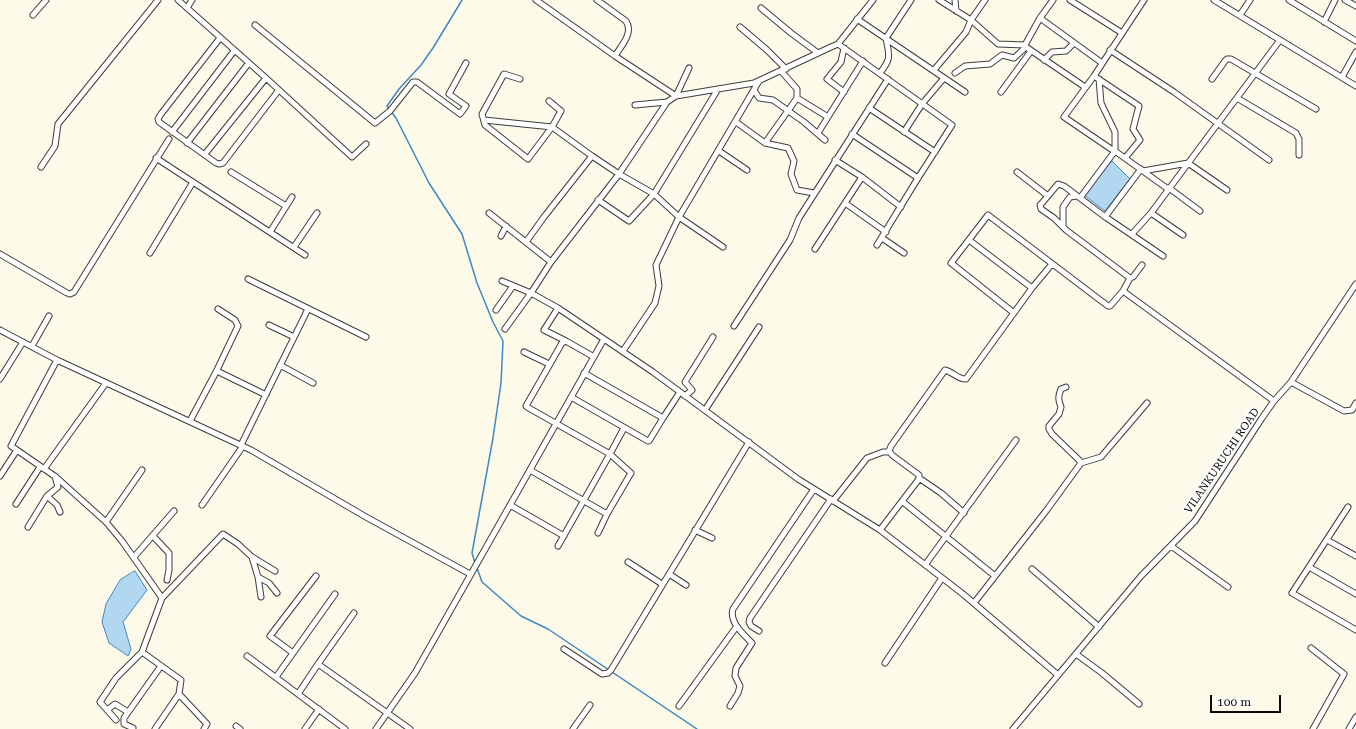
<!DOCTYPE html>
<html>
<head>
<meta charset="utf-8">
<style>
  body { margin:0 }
  #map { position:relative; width:1356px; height:729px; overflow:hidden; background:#fdfae9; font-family:"Roboto Serif",serif }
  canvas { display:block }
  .scale { position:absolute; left:1210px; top:695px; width:71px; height:18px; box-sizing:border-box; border:2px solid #0a0a0a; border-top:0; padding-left:5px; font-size:12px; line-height:14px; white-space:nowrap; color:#0a0a0a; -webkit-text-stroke:3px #fff; paint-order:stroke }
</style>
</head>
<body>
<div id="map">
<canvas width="1356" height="729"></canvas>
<div class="scale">100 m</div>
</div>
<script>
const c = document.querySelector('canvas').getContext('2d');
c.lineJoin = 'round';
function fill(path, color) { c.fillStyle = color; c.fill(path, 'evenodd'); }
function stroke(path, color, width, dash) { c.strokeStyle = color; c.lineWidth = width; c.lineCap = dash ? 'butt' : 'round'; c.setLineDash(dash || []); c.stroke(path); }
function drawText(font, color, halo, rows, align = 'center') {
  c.font = font + ' "Roboto Serif",serif'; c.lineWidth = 4; c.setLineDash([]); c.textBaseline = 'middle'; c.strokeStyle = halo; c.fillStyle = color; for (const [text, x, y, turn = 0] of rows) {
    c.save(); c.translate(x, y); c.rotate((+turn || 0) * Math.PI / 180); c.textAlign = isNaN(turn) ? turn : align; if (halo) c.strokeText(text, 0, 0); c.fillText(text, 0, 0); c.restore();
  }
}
const water = new Path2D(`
  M1112,161L1130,179L1105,211L1085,196Z
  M135,571L147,590L123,622L131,649L128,656L109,643L102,622L106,604L120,580Z`);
fill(water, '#b2d7f1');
stroke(water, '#3f88c2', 1);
stroke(new Path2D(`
  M462,0L433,48L421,65L399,89L387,106L396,118L429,183L462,234L477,283L493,322L503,341L501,383L493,438L472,553L475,563
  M477,568L482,582L521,616L548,629L697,729`), '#3f88c2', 1.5);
const minor = new Path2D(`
  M178,0L266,78L352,157L366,144
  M536,0L615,56L676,96L754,83L831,47L838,44L873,0
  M597,0L626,21C634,33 621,46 615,56
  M939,0L971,20L998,44L1025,45
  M955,0L956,11
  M1053,0L1040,18L1025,45L1026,47L1085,87
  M1070,0L1122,33
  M1214,0L1356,86
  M1289,0L1356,41
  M1345,0L1356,6
  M187,8L192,0
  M761,8L791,33L818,53
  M33,15L46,0
  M1240,15L1250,0
  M1040,18L1102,63
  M857,19L965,92
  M1324,22L1335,0
  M255,25L375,123L390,111L413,82H417L460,114L466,106L449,94L466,63
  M740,27L767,50L786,69
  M220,38L161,114L158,119L159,122L216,163L219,164L223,163L278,91
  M838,44L952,125L918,178L877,245
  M1110,50L1174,92L1269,160
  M1044,60L1052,52L1066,51L1074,43
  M934,70L966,32L971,20L985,0
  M781,71L797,89V98L828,117
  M880,73C892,58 889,55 886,38L911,0
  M955,73L965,66L990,64L1002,55L1014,58L1026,47
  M1094,76L1139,106L1133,129L1140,140L1125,158
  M1342,77L1356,52
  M520,79L504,74L482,114L485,125L528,159L552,127L561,111L549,101
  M1099,79L1101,103L1115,132V151
  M1212,79L1225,61L1227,59H1231L1316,109
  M754,90L759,98L773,100L804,122L825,140
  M844,92L827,79L841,62L844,48
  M1001,92L1031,51
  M1237,98L1296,133L1299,139V155
  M635,105L667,102
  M869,108L935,152
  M484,120L552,127L592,156
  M736,122L765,143L788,148L794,161L791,174L797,190L814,193
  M172,132L234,51
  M904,132L922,104L944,78
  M818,133L863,61
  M852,134L918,178
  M187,143L248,64
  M765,143L797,98
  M719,151L747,170
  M1114,151L1064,117L1094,76L1144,0
  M205,154L266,78
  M156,158L305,255
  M835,160L862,177L901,207
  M41,167L55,146L58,124L158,0
  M1143,171L1188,163L1227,190
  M231,172L286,206
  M1017,172L1048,196
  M1169,188L1200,211
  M1080,198L1115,151L1168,189
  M598,200L629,221L654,194L679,217L656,265L659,286L655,303L623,351
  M845,203L886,232
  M489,213L551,262
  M1151,213L1183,235
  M1105,217L1141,169
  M1063,226V207L1070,197L1077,196
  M270,232L292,197
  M1132,234L1151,213L1280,40
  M501,236L506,226
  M882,238L904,253
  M969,240L1032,288
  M526,242L544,217L592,156L619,174L667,102L676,96L689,68
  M294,247L317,213
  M723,247L679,217L759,81
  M815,249L862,177
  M150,253L193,182
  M0,254L67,293L70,294L74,292L169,139
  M1130,278L1066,230L1054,218L1041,209L1040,205L1042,203L1058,184L1064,186L1104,216L1163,256
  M248,279L366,337
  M502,281L531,293L558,308L653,372L798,479L880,530L963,594L1058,675
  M1123,291L1274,401
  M558,308L544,330L566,341
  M496,310L513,286
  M1014,313L951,263L988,215L1108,306H1110L1123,291L1130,278L1133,277L1142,265
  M269,325L294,337
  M734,326L790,240L799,218L888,79
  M505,329L531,293L551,262L619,174L654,194L718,89
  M0,330L57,360L11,446L56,477L106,522L122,541L162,598L142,652L181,680L179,694L207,724L204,729
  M32,346L49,316
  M524,352L549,364
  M594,357L566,341L562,343L526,406L527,407L610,454L624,428
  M57,360L251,450L366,517L470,574
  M280,365L313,383
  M216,372L238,326L235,320L218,309
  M584,373L663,418L680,392
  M0,379L23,342
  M1291,382L1344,411L1352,410L1356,403
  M1066,387L1061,389C1058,396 1058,400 1061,407L1059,414L1049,426V429L1052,434L1079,460L1081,463L1101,457L1147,403
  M685,396L692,390L685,382L713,337
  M571,397L648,441H649L663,418
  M705,410L759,327
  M190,421L216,372H219L266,395
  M241,445L308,309
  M44,469L106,383
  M530,470L607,514
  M0,476L17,450
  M919,478L941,493L964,513
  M47,496L57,505L60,512
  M903,502L995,576
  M16,504L40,467
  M202,505L243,446
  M510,505L564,536
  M1348,507L1292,593L1356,630
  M106,522L142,470
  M28,527L47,496L58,487L55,476
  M695,530L712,538
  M880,530L919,479V475L892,455L889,451L891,446L945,370C953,372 959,380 966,379L1032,288L1052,264
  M153,536L169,553V570L167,580
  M1327,540L1356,556
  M558,546L610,454L631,473L607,514L598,533
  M1171,546L1228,587
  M134,557L174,511
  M252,557L258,577L261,597
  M628,562L662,584
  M925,565L1016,440
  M1309,567L1356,594
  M1032,569L1099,627
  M669,574L686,585
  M258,577L269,583L277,593
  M162,598L223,534L238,544L252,557L275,571
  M974,603L1046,511L1081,463
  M759,631L751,626L749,622L750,618L831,499L833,501L867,458L883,452H889V451
  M1311,648L1344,674L1313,729
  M564,649L602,674L608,673L611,670L749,442
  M293,653L270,636L316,576
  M1076,654L1102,673L1139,704
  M247,656L345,729
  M885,663L942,578
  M318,664L410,729
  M276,677L335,594
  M298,694L318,664L354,613
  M679,706L737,626
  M730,706L738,693L740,686L735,676L736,668L752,643C743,634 729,622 733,609L814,489
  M107,710L115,704L128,712
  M116,720L100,702L116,678L142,652
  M236,726L240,729
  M133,728L124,724V718L161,666
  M155,729L179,694
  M305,729L319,709
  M376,729L415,673L604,339
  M573,729L590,705
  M1013,729L1141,576L1195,521L1262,418L1274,401L1291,382L1356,284
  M1349,729L1356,717`);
stroke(minor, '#3d3d3d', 7);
stroke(minor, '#fff', 5);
drawText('11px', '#0a0a0a', '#fff', [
  ["VILANKURUCHI ROAD",1222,461,-56]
]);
</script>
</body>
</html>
